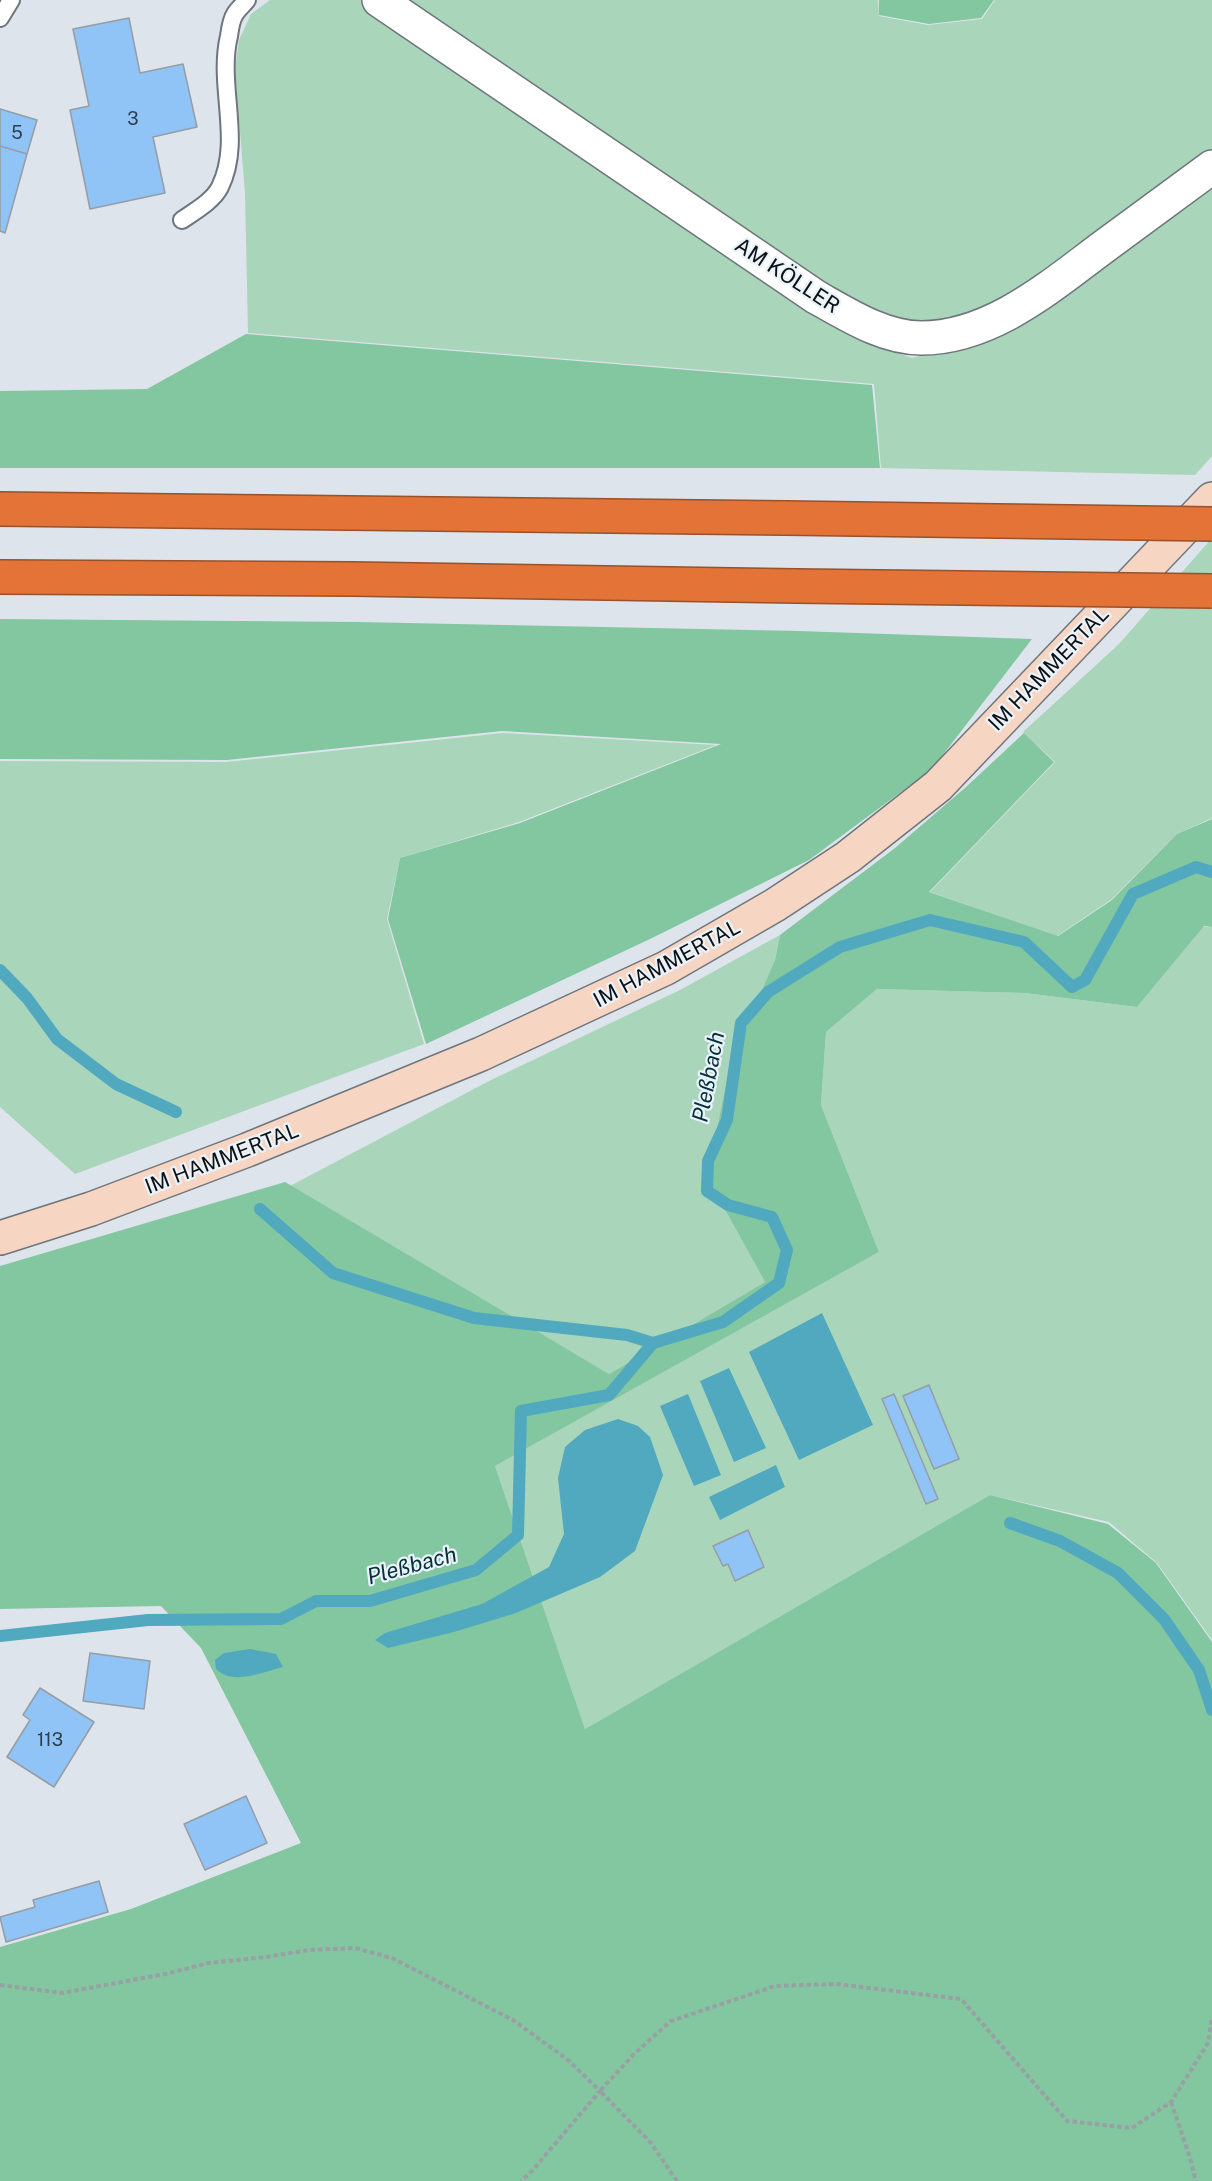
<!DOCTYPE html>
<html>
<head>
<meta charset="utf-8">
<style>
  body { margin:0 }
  canvas { display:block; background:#dde4ec }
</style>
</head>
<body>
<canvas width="1212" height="2181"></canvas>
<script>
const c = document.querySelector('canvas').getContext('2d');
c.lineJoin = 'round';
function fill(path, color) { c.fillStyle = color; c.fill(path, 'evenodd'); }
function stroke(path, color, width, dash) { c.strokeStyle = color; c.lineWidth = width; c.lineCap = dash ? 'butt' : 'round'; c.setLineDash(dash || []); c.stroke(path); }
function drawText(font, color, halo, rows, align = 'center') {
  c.font = font + ' "Public Sans",sans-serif'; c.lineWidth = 4.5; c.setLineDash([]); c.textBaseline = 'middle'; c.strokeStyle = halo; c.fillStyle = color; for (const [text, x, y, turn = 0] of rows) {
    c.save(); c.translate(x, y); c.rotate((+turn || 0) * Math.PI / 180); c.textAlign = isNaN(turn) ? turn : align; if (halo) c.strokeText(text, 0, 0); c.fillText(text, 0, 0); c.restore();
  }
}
fill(new Path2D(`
  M270,0H361L488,84L869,343L912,358L959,346L1212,179V456L1195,475L881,468L874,384L248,333L245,193L235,69L239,40L251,14Z
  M396,0H878L879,16L928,25L982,19L995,0H1212V154L1038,282L952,322L919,323L878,314L820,287Z
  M1212,538V818L1177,834L1112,899L1057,936L930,892L1055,762L1023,732L1119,644Z
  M503,733L716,745L519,822L400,858L387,919L424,1044L75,1174L0,1107V761L226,762Z
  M1203,927H1212V1640L1157,1563L1109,1522L990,1495L585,1729L495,1466L879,1252L821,1105L826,1032L877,989L1025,993L1137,1007Z
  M780,935L775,960L707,1177L765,1282L609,1374L288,1187L491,1080L680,990Z`), '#a9d5bb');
fill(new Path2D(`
  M879,0H994L981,18L929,24L879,15Z
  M246,334L872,385L880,468H0V391L147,389Z
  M0,619L358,622L799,631L1032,639L932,769L809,860L650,939L426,1044L388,919L400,858L520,823L721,744L502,731L227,760L0,759Z
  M1024,733L1054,762L929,892L1058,936L1112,900L1177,834L1212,819V927L1204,926L1137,1007L1025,993L877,989L826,1032L821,1105L879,1252L495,1466L585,1729L990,1495L1108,1524L1156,1563L1212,1642V2181H0V1947L131,1909L301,1843L201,1648L161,1606L0,1609V1266L285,1182L609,1374L765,1282L707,1177L730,1066L775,960L780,935L895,848L966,787Z`), '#82c7a0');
fill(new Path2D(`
  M822,1313L873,1425L799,1460L749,1352Z
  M729,1368L766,1448L734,1462L700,1381Z
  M688,1394L721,1475L694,1486L660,1406Z
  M618,1419L638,1426L650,1437L663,1475L635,1551L600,1577L516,1613L454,1632L388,1648L375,1640L385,1633L482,1604L549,1567L564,1534L558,1478L565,1447L585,1430Z
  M776,1465L785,1487L720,1520L709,1497Z
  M250,1649L276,1654L283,1667C262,1672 233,1686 216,1669L215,1660L224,1653Z`), '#50a9bf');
stroke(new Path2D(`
  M0,970L27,998L57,1039L116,1084L176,1112
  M260,1209L333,1273L474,1318L627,1335L653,1343
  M1010,1523L1060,1541L1118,1573L1164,1619L1199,1670L1212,1710
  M0,1636L148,1620L281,1619L316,1601H370L476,1570L518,1535L521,1411L609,1395L653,1343L723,1322L779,1283L787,1250L772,1217L728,1205L707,1191L708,1161L727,1120L741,1023L768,992L840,947L930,920L1024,942L1072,987L1085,980L1133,894L1196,867L1212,872`), '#50a9bf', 12);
const building = new Path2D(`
  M129,18L140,73L183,64L197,127L153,137L165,193L90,209L70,110L89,106L73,29Z
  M0,109L37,120L27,154L0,146Z
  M0,146L27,154L5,233L0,231Z
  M929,1385L959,1459L934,1469L903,1396Z
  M894,1394L938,1499L926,1504L882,1399Z
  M748,1530L764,1567L735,1581L728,1564L723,1566L713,1546Z
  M90,1653L150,1661L144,1709L83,1701Z
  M40,1688L94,1722L54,1787L7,1757L30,1720L23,1715Z
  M246,1796L267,1843L205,1870L184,1824Z
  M99,1881L108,1912L6,1942L0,1917L35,1907L33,1900Z`);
fill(building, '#90c3f6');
stroke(building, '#969da4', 1.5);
const service = new Path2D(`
  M0,18L11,0
  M182,220C195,211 213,201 220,187C243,140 217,86 229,36C230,29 231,20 235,14C238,9 243,5 247,0`);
const minor = new Path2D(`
  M379,0L816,297C848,315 884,338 921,338C992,338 1052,285 1106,245C1141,219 1177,193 1212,167`);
const secondary = new Path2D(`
  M0,1238L91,1209L247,1150L481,1054L666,968L775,905L848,857L938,786L1212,499`);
const motorway = new Path2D(`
  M0,509L785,518
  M0,577L353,579L796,586`);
stroke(service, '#6e757c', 20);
stroke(minor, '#6e757c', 36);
stroke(secondary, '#6e757c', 36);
stroke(motorway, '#98512a', 36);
stroke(new Path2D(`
  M0,1985L62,1993L165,1974L209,1963L266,1957L309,1950L355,1948L392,1958L513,2020L568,2060L600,2091L531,2172L521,2181
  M1171,2102L1190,2158L1196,2181
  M677,2181L651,2143L600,2091L634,2054L671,2021L775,1986L836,1984L961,1999L1067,2121L1132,2128L1171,2102L1208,2043L1212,2017`), '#999fa5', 4, [4.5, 3]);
stroke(service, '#fff', 16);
stroke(minor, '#fff', 33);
stroke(secondary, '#f7d5c3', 33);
stroke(motorway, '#e37337', 33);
const motorwayBridge = new Path2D(`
  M785,518L1212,524
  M796,586L1212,591`);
stroke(motorwayBridge, '#98512a', 36, []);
stroke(motorwayBridge, '#e37337', 33);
drawText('18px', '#2e3e4c', null, [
  ["3",133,119],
  ["5",17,133],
  ["113",50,1740]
]);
drawText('21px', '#0e1113', '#eaf2fa', [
  ["AM KÖLLER",787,276,33],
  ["IM HAMMERTAL",1049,669,-46],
  ["IM HAMMERTAL",667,964,-28],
  ["IM HAMMERTAL",222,1159,-21]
]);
drawText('italic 22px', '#04303a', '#eaf2fa', [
  ["Pleßbach",709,1077,-79],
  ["Pleßbach",412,1566,-15]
]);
</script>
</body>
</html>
